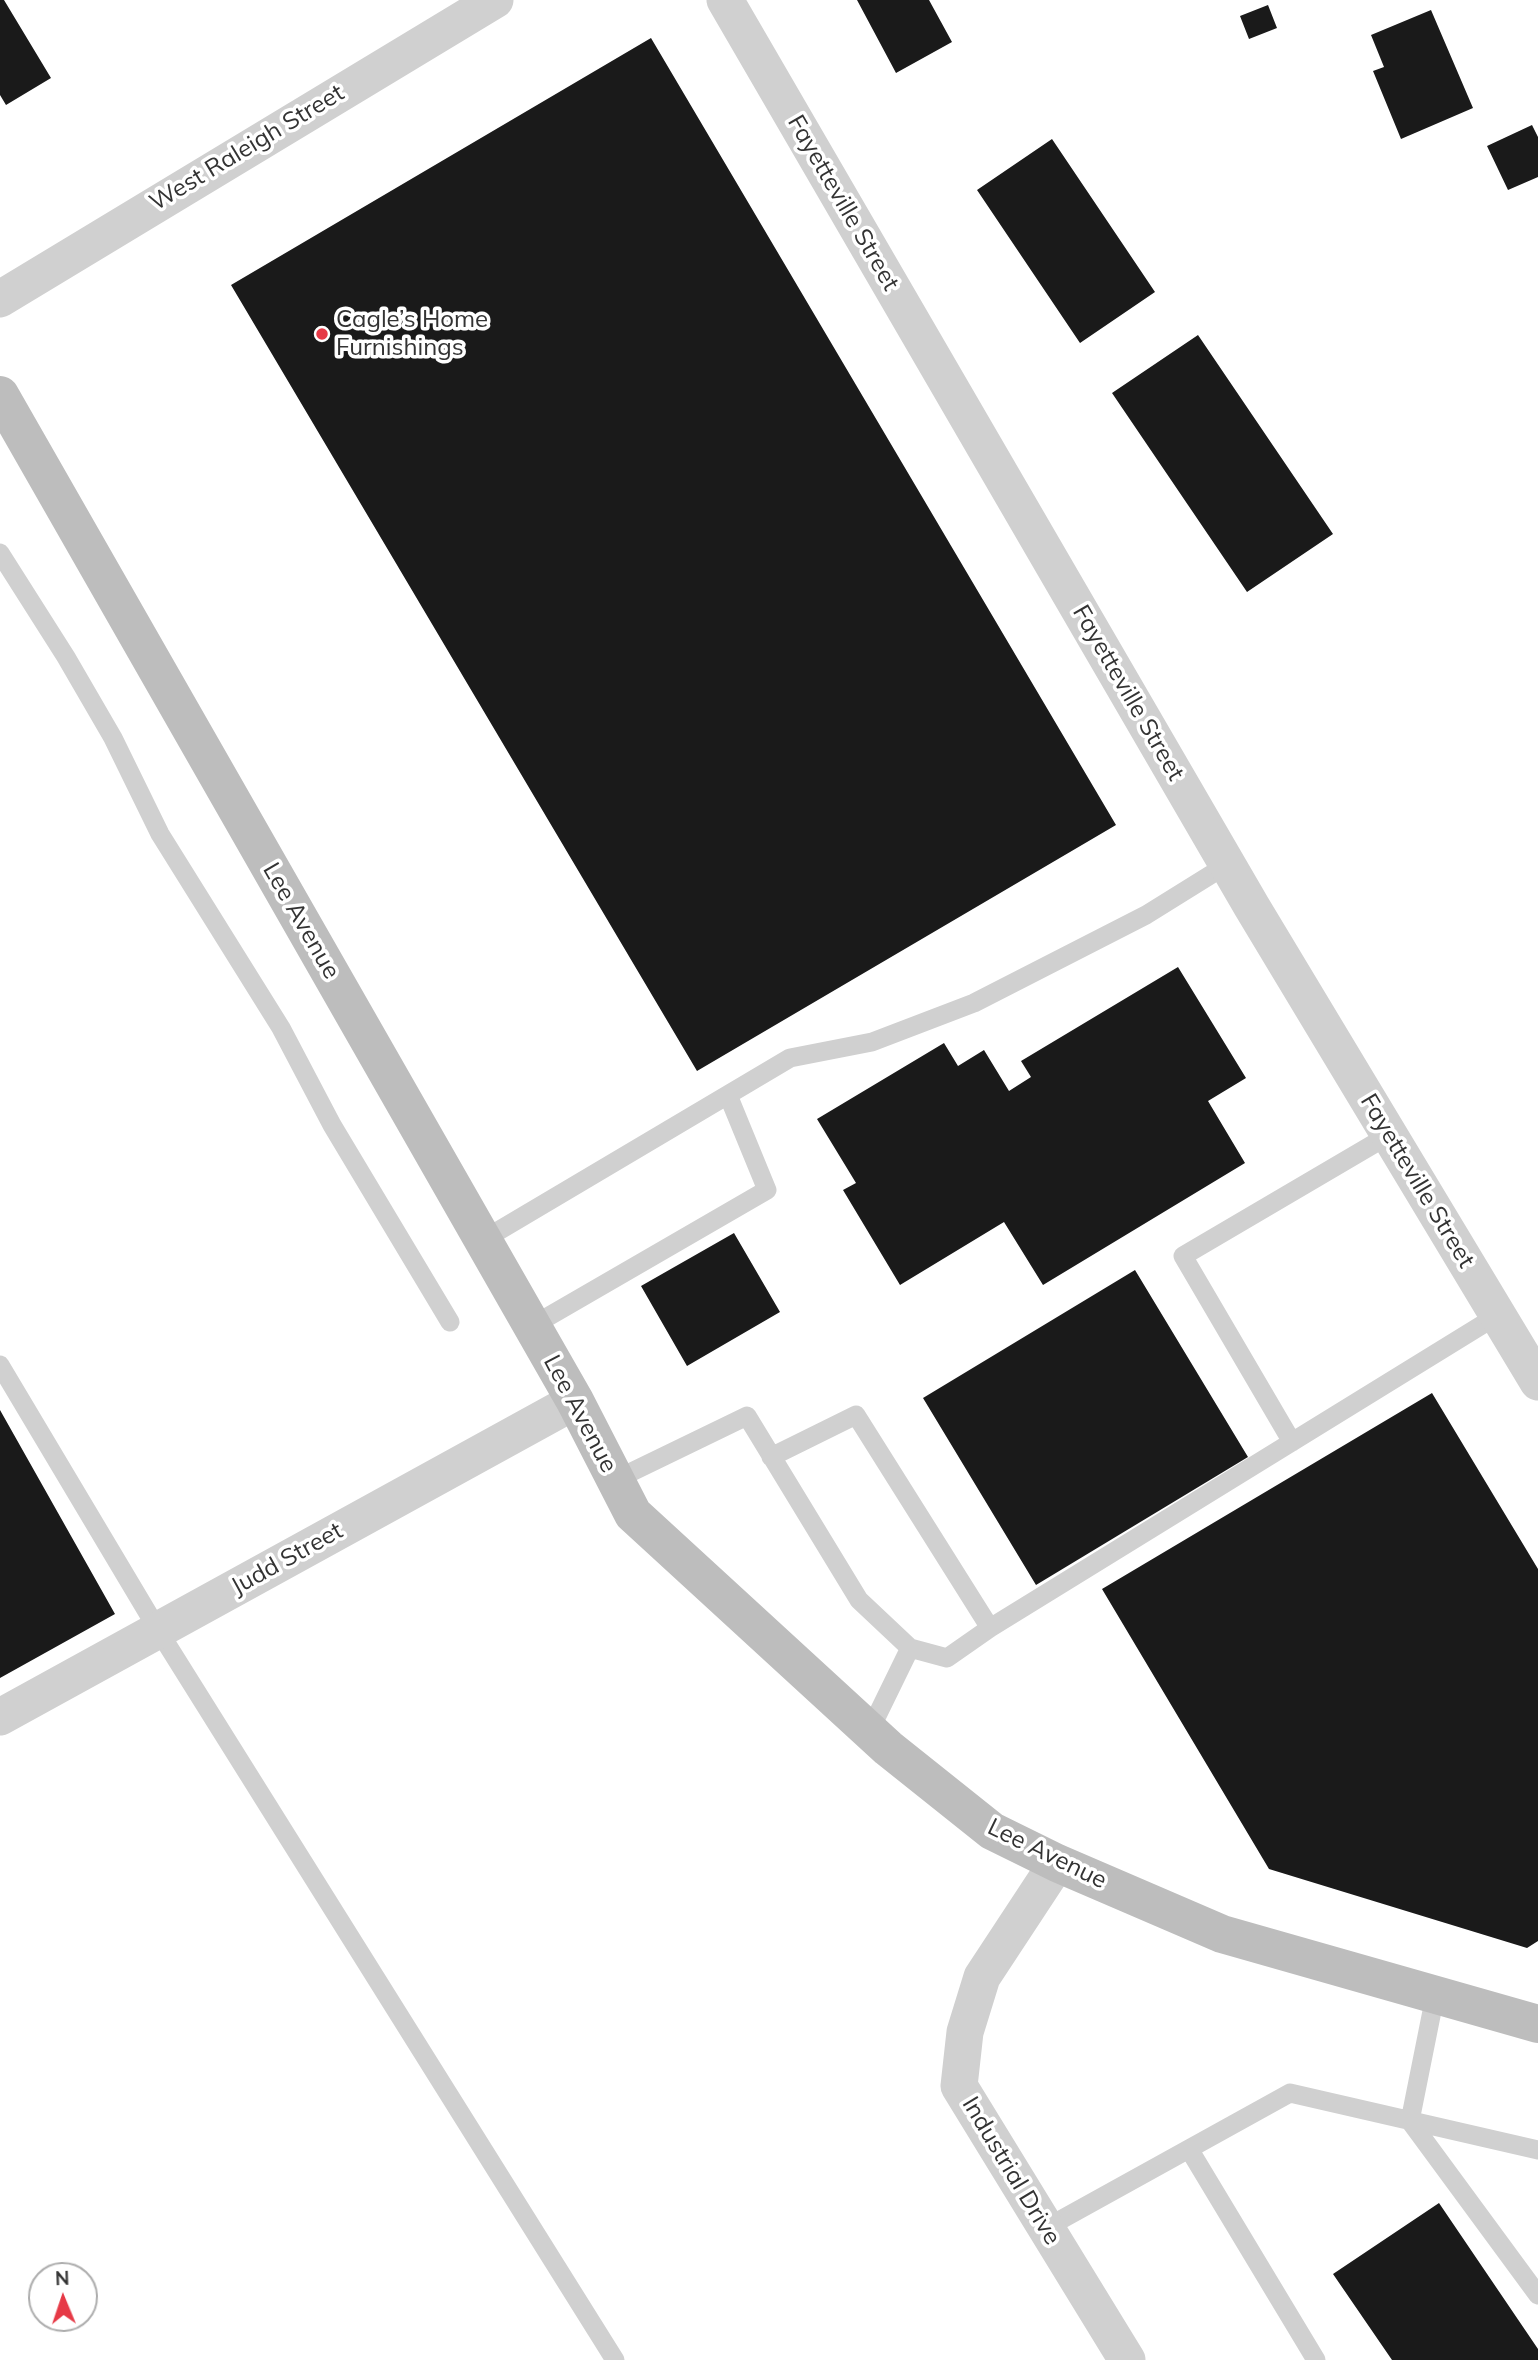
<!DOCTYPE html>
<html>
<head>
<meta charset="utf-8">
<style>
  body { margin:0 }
  #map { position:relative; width:1538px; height:2360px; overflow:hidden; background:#fff; font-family:Mulish,sans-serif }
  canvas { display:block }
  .north { position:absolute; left:28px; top:2262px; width:70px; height:70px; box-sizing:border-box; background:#fff; border:2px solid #adadad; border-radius:50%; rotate:358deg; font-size:19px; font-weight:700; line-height:28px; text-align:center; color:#333 }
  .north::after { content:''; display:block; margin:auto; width:24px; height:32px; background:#e63946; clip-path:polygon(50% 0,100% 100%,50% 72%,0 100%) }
</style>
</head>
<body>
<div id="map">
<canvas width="1538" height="2360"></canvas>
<div class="north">N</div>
</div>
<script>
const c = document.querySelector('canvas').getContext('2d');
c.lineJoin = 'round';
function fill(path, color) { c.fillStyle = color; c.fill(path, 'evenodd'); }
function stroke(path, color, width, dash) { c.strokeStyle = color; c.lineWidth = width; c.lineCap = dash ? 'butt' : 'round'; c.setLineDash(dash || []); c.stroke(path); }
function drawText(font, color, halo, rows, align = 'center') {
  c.font = font + ' Mulish,sans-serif'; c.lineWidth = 7; c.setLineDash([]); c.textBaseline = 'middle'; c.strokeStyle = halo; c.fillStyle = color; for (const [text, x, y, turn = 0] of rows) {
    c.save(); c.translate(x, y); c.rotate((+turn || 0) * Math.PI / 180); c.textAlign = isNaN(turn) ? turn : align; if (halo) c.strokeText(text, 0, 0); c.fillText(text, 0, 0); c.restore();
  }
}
fill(new Path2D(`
  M0,0H4L51,78L6,105L0,95Z
  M857,0H929L952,42L896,73Z
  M1268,5L1277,28L1249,39L1240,16Z
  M1431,10L1473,108L1401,139L1373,71L1384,67L1371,35Z
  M651,38L1116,825L697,1071L231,285Z
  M1532,125L1538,137V177L1508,190L1487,146Z
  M1052,139L1155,292L1080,343L977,190Z
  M1198,335L1333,534L1247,592L1112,393Z
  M1178,967L1246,1078L1208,1101L1245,1163L1043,1285L1004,1222L900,1285L843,1190L856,1183L817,1119L944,1043L958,1066L984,1050L1009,1091L1031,1077L1021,1061Z
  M734,1233L780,1312L687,1366L641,1286Z
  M1135,1270L1248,1457L1036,1585L923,1398Z
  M1432,1393L1538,1569V1941L1527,1948L1269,1869L1102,1589Z
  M0,1410L115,1614L0,1678Z
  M1439,2203L1538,2349V2360H1392L1333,2274Z`), '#1a1a1a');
stroke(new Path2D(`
  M0,553L66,657L113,738L160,834L281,1028L332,1125L450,1322
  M483,1240L790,1058L872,1042L974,1003L1146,915L1228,864
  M532,1326L767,1190L728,1095
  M0,1365L158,1630L615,2360
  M1292,1442L1183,1256L1389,1135
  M771,1457L856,1415L990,1628L947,1658L910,1648
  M615,1480L747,1416L859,1600L910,1648L869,1732
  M990,1628L1498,1315
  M1435,1996L1410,2121L1538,2295
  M1189,2149L1316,2360
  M1046,2228L1290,2093L1538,2150`), '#d0d0d0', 19);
stroke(new Path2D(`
  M725,0L1252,907L1538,1382
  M0,299L495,0
  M0,1717L575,1401
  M1057,1863L982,1977L965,2032L959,2086L1127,2360`), '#d0d0d0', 37);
stroke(new Path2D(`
  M0,395L575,1401L633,1514L888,1748L992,1831L1057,1863L1222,1934L1538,2024`), '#bdbdbd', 38);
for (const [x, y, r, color] of [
  [322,334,7,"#e63946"]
]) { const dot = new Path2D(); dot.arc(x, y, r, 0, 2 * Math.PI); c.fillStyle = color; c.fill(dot); stroke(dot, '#fff', 2.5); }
drawText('24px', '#333', '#fff', [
  ["West Raleigh Street",247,148,-31],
  ["Fayetteville Street",843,203,60],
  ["Fayetteville Street",1128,693,60],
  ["Lee Avenue",301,921,60],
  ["Fayetteville Street",1417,1181,59],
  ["Lee Avenue",580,1414,62],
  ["Judd Street",287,1559,-29],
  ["Lee Avenue",1047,1854,26],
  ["Industrial Drive",1011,2171,59]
]);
drawText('24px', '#333', '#fff', [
  ["Cagle’s Home",336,320],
  ["Furnishings",336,348]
], 'left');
</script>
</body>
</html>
